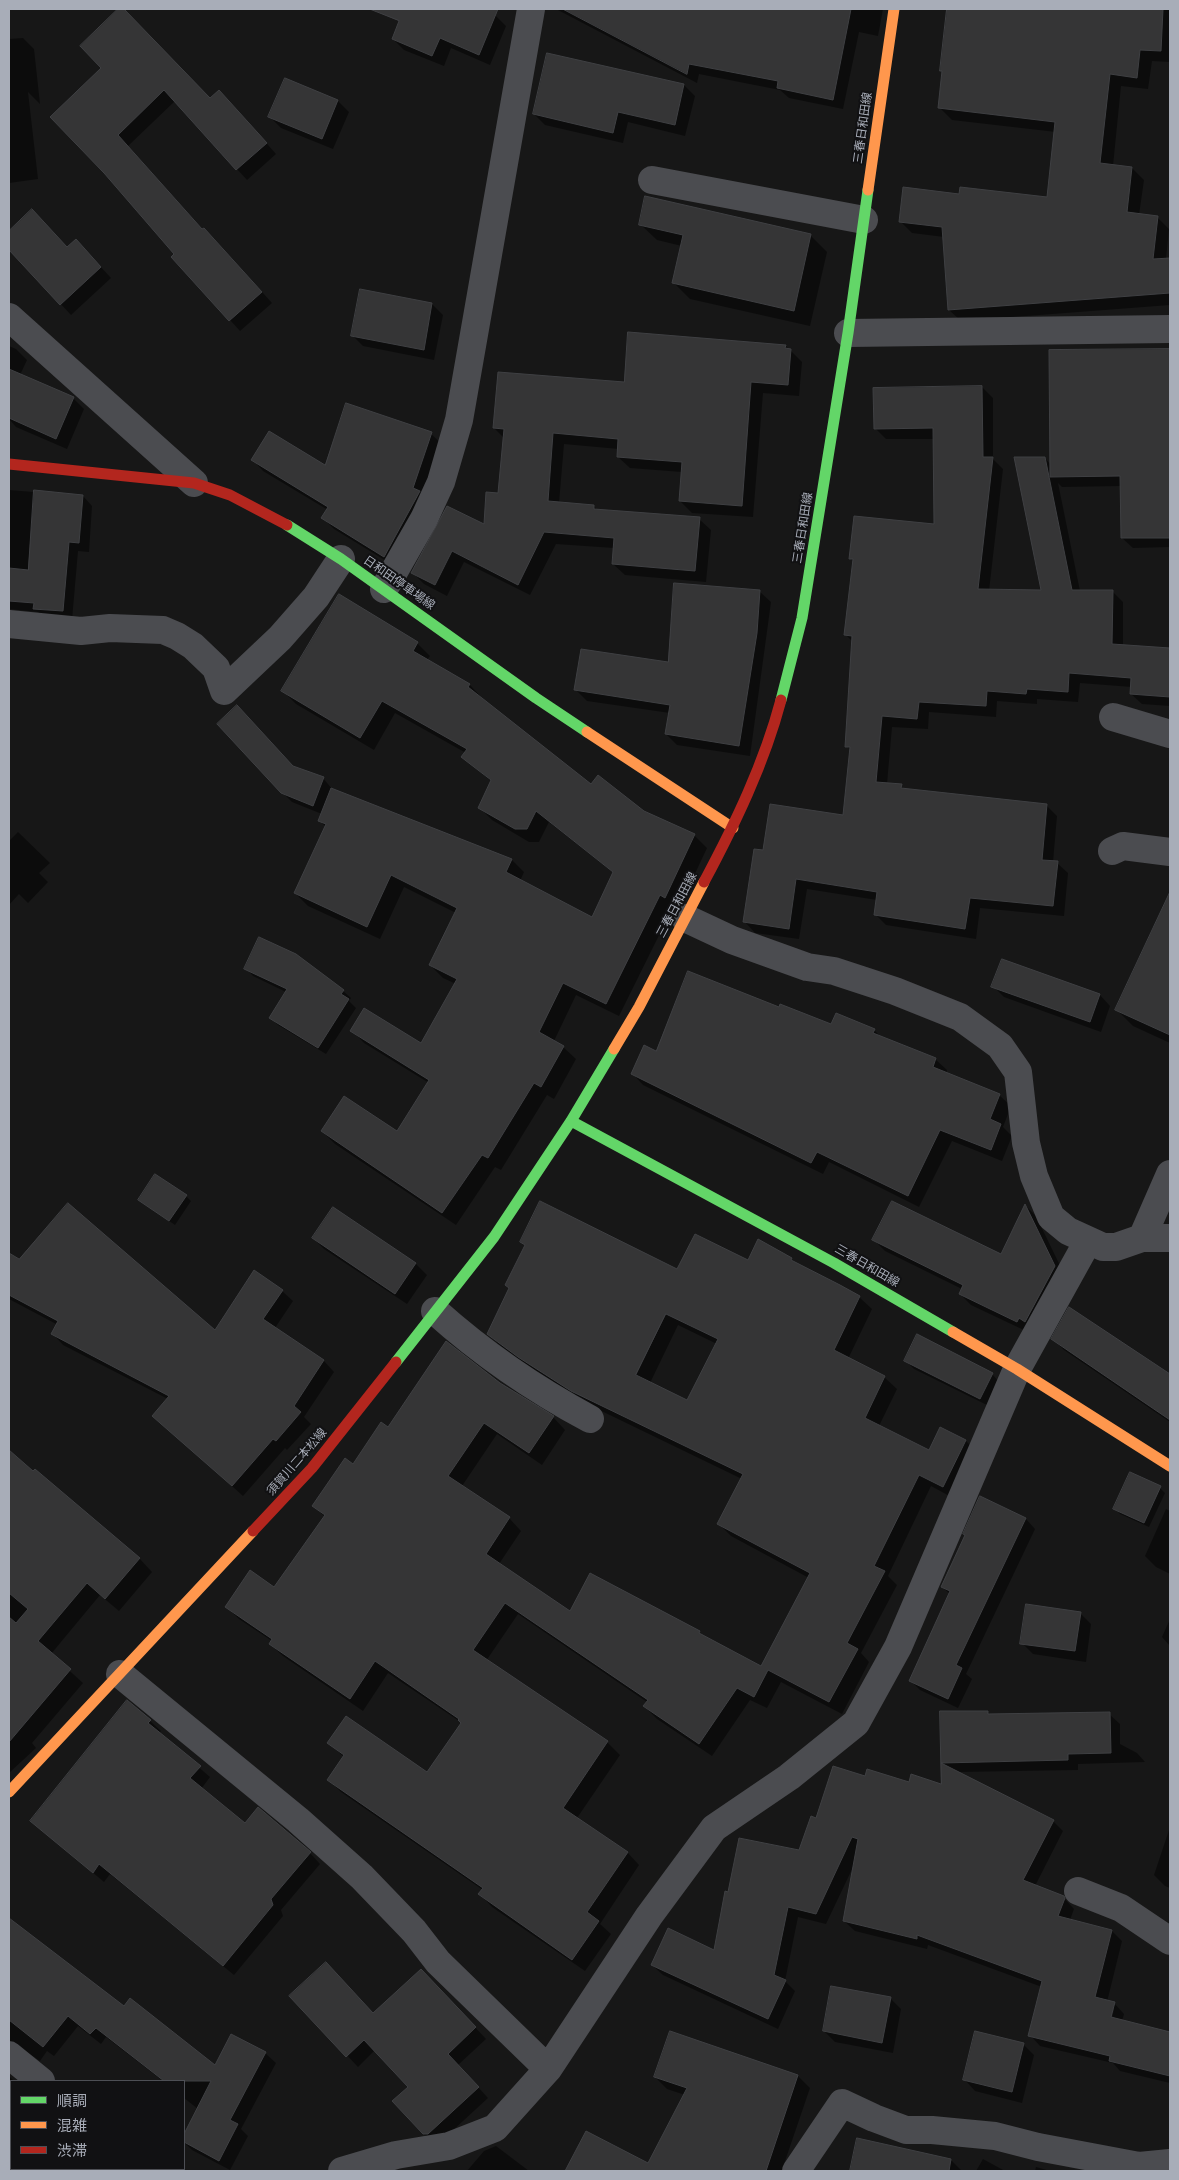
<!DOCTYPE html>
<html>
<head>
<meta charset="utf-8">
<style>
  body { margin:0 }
  #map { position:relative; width:1179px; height:2180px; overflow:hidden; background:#171717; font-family:"PT Sans Narrow","Noto Sans JP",sans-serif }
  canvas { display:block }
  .frame { position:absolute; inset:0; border:10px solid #a8adb8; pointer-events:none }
  .legend { position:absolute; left:10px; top:2080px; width:175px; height:90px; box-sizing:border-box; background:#111113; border:1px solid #4d4f55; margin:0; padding:6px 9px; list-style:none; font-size:15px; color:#a8adb8 }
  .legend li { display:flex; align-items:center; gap:10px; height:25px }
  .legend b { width:25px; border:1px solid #4d4f55 }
</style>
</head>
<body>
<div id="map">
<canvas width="1179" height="2180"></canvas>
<div class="frame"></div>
<ul class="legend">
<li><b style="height:6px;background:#63d668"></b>順調</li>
<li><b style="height:6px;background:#ff974d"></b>混雑</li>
<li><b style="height:6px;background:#b3261e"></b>渋滞</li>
</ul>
</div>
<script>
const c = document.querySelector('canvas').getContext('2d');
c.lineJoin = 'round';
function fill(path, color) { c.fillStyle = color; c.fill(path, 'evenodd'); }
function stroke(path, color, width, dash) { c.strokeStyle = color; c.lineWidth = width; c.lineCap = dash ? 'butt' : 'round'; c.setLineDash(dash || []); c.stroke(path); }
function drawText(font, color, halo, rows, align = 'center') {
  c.font = font + ' "PT Sans Narrow","Noto Sans JP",sans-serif'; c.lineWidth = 4; c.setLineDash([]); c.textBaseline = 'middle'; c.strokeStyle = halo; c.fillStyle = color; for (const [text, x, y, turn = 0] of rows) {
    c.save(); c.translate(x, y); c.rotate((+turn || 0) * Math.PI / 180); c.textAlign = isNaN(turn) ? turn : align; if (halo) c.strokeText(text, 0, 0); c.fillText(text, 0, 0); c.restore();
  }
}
fill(new Path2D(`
  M120,9L132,18L210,99L230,102L276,154L247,180L175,101L128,146L203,230L215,240L272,303L240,331L173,257L176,254L104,172L103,68L82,46Z
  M405,9H479L495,15L506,26L490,65L451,48L444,66L404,50L393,39Z
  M556,9H677L739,20L744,9H883L878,36L859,32L843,109L789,98L780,90L699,74L697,83Z
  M948,9H1170V62L1152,61L1148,89L1121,86L1113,166L1132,168L1144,180L1139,215L1157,217L1169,229L1166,259H1170V305L961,321L949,310L944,237L912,233L900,221L960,195L1048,199L1056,132L952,120L940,108L943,72L941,70Z
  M23,38L34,49L40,104L28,92L38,179L9,183V39Z
  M548,55L684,85L695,96L685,136L628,122L623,143L545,125L534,114Z
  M285,80L338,101L349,112L333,149L281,128L270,117Z
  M32,211L67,248L86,251L111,278L71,315L9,248V232Z
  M640,224L810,235L827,252L810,326L690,299L674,283L682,246L657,240Z
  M361,291L432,304L443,315L434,360L363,346L352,335Z
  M9,346L16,349L27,360L20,375L73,398L84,409L67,449L16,427L9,419V408L11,402L9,401Z
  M786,346L802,362L799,396L763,393L753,517L692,513L680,501L682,472L630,468L618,457L619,449L564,444L559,503L594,506L598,511L699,519L711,530L706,582L625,575L613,564L614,548L556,544L530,595L464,562L447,596L424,584L413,573L485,526L499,495L504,438L494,428L625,384Z
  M1170,350V547L1133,548L1122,538V486L1062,487L1058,483L1080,591H1112L1123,602V646L1170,649V706L1142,704L1131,694L1132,687L1080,683L1078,702L1037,699V704L997,701L996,717L929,712L928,729L892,727L887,784L901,786L905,790L1047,806L1057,816L1053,862L1057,863L1068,873L1064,916L980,908L976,939L886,925L875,914L877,900L807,889L799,939L755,933L745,922L764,852L845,816L851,751L847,746L853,642L846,635L854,562L850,558L935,526L934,439H886L875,428L982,387L993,398V459L1003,469L989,591H1043L1045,458L1051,465L1050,351Z
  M431,434L442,444L396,567L334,529L323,518L328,510L263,471L253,460L326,466Z
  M9,490L83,496L92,506L89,552L78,551L72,620L44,618L38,612L9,609Z
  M760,592L771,602L750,756L677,745L666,734L670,713L587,701L576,690L669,663Z
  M417,643L430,656L427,660L470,685L482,698L481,699L591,786L694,835L707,848L678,910L673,907L619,1016L576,995L554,1041L563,1047L576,1059L554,1099L547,1095L501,1170L495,1167L456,1225L335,1144L322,1131L398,1133L429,1083L364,1043L352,1030L422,1045L456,984L443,978L430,965L456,913L404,887L380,939L308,906L295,893L326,827L320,821L322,814L292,802L282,792L294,767L323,778L332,789L512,860L524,872L520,881L592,919L614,873L549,822L539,842H529L492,820L479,807L492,782L463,757L466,753L395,713L374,750L296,704L283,691Z
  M18,832L50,863L39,873L48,882L28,903L19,894L9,905V841Z
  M1170,895V1043L1133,1026L1117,1010Z
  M246,968L343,991L351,998L349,1001L356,1008L326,1054L278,1025L271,1018L286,992L253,976Z
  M993,986L1100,995L1110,1006L1101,1032L1004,997Z
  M780,1009L832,1026L874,1030L882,1038L935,1059L947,1070L946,1074L999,1095L1011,1106L1003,1127L1012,1136L1002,1161L952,1141L919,1207L829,1162L823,1174L643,1085L632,1073L657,1053Z
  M186,1196L191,1201L175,1225L139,1200Z
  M1026,1206L1036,1216L1066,1278L1028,1332L971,1305L960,1294L962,1289L885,1251L874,1240L1001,1256Z
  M333,1208L416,1264L427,1275L407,1304L324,1249L313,1238Z
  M521,1242L678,1271L748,1262L791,1259L796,1264L859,1297L872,1309L848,1359L884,1377L897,1389L879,1426L930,1451L941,1429L966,1441L978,1453L955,1499L931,1486L888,1576L897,1585L861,1653L869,1662L842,1714L781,1682L767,1708L750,1700L712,1756L657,1719L644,1706L647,1702L518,1614L486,1661L607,1742L620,1755L577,1818L627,1852L639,1865L600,1924L611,1934L585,1971L492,1907L480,1894L483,1890L341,1792L329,1780L344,1757L329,1743L428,1774L462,1723L388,1673L363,1711L283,1656L270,1644L272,1641L239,1619L227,1607L274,1588L325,1517L314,1506L388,1429L500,1384L553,1417L565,1430L542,1465L497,1434L462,1486L509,1518L521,1531L499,1564L571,1613L699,1632L704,1637L761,1667L809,1578L731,1536L719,1524L742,1479L585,1403L532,1369L501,1346L488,1334L510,1289L506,1285L525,1246ZM678,1325L717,1344L687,1402L650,1383Z
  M9,1255L216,1332L255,1272L282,1291L293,1301L275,1328L324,1361L334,1372L304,1417L311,1424L287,1450L285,1448L243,1496L154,1416L168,1399L63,1345L53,1334L58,1325L9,1299Z
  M1070,1309L1170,1374V1422L1064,1350L1053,1339Z
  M906,1361L992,1374L1000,1383L989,1406L914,1369Z
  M9,1452L139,1558L152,1572L119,1611L100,1595L51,1654L83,1683L32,1743L36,1748L9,1773Z
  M1131,1474L1160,1488L1165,1493L1149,1527L1120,1514L1115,1508Z
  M980,1498L1026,1519L1035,1529L966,1674L972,1679L958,1708L920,1690L910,1680L950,1594L942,1587L967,1535Z
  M1166,1509L1170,1511V1574L1156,1567L1145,1556Z
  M1080,1613L1091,1624L1086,1662L1033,1654L1022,1643Z
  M1170,1619V1646L1162,1637Z
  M941,1712H988L991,1715L1109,1714L1120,1724V1744L1137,1753L1145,1762L1078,1764V1770L958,1772L1053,1821L1063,1831L1035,1886L1063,1897L1074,1909L1070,1920L1112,1931L1122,1941L1107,2002L1114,2003L1124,2014L1122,2021L1170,2033V2083L1120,2071L1113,2063L1040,2046L1030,2035L1042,1987L928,1945L927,1949L855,1931L844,1921L854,1865L826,1924L798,1917L785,1981L795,1991L778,2029L663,1975L652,1965L715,1951L729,1893L799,1852L817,1820L865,1778L910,1784L943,1785ZM1112,2009H1114L1111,2023H1108Z
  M150,1721L161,1731L159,1733L210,1777L201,1789L245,1825L310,1853L320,1864L281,1910L283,1916L234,1975L110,1874L104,1882L32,1821Z
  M1170,1827V1888L1165,1886L1154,1875Z
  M9,1919L124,2008L216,2067L265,2053L276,2063L241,2129L248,2136L230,2170L192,2150L184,2142V2137L198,2109L184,2098V2081H163L106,2037L101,2044L78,2026L54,2056L47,2051L40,2061L22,2049L9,2054V2014L23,1995L9,1984Z
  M432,1981L486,2039L458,2065L488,2098L438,2144L435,2145L424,2134L410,2087L375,2050L358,2067L291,1996L374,2015Z
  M890,1998L901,2009L893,2053L835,2042L824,2031Z
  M1023,2044L1034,2055L1022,2103L975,2091L965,2080Z
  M9,2076L14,2081H11V2098L9,2101Z
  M798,2076L810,2088L783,2167L787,2171H566L586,2132L649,2165L685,2095L667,2089L655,2077Z
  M858,2140L952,2161L962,2171H851Z
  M496,2146L529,2171H467L484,2151Z
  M983,2159L1005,2171H976Z
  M1036,2167L1050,2171H1035Z`), '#0007');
const building = new Path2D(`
  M118,9H124L210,98L219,90L267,143L236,170L164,90L118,135L202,229L204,228L262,292L229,321L171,257L174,254L104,173L50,117L101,68L80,46Z
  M370,9H498L479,55L440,38L432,56L392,39L399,21Z
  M563,9H851L833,100L777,88L778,81L689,64L687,74Z
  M947,9H1163L1161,51L1140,50L1137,78L1110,74L1100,163L1132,167L1127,212L1158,216L1153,259L1170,258V293L948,310L942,227L899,222L903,187L959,194L960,187L1047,197L1055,122L938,108L942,71H940Z
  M547,53L684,84L675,125L618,112L613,133L533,114Z
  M285,78L338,100L322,139L268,117Z
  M645,196L811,234L794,311L672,283L683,235L639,225Z
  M32,209L67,247L76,239L101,267L60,305L9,250V231Z
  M360,289L432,303L424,350L351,336Z
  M628,332L786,345L785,348L791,349L788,385L751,382L742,506L679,501L682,462L617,457L618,439L553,433L548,501L594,505V509L700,517L695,571L612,564L614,538L544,532L518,585L452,551L435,585L411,573L447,506L484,524L486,492L498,493L504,429L493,428L498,372L624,382Z
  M1170,349V538H1121L1120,476L1050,477L1049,350Z
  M9,369L74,397L56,439L9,418Z
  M982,386L983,457H993L978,589L1041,590L1014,457H1045L1072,590H1113L1112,644L1170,648V697L1130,694L1131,678L1069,673L1068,692L1027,689L1026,694L987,691L986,706L919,702L917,719L882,716L876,782L902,784L901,788L1047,804L1042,860L1058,861L1053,906L970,898L965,929L874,915L877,892L796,879L789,929L743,922L754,849L763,850L770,804L843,815L850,747H845L852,636L844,635L853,559H849L854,516L934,524L933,428L874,429L873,388Z
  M346,403L432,432L413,488L420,491L384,557L321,518L328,507L251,460L269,431L325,465Z
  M34,490L83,495L79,543L69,542L63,611L33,609L34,603L9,601V568L28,570Z
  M674,583L760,590L757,633L739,746L665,734L670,705L574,690L581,649L668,662Z
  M339,594L418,642L413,651L470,684L468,687L591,784L598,775L644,811L695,834L665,898L660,895L606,1004L563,983L539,1032L564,1046L541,1087L534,1083L488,1158L482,1155L442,1213L321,1131L344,1096L397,1131L429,1080L350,1031L364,1008L421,1043L457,979L429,965L457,908L391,875L367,927L294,893L326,824L318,821L331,788L512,859L506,872L592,917L613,872L536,811L527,829H515L478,808L491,780L461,757L467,749L382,701L360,738L281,691Z
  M237,705L293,766L324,777L313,806L281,793L217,724Z
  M1170,892V1035L1115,1010Z
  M259,937L296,954L344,990L341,994L349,999L318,1048L269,1018L287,989L244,969Z
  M1002,959L1100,994L1090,1022L991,987Z
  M688,971L779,1007L780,1004L831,1024L836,1013L875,1029L873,1033L936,1058L933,1067L1000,1094L990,1119L1001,1124L991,1150L940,1130L908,1196L817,1152L811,1163L631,1074L644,1045L656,1051Z
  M155,1174L187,1195L169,1221L138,1200Z
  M540,1201L677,1269L695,1234L748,1260L758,1239L792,1258L791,1260L840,1285L860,1296L834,1350L885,1376L865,1418L929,1450L940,1427L966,1440L943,1487L919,1475L874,1566L885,1571L847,1643L858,1649L829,1702L768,1670L754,1697L737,1688L699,1744L643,1706L648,1700L505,1603L473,1650L608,1741L563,1808L628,1852L587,1912L599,1921L572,1960L478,1894L483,1888L327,1780L344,1755L327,1743L346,1716L427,1772L461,1723L458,1720L459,1719L375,1661L350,1699L269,1644L272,1639L225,1607L250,1570L274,1587L325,1515L312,1506L345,1458L353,1464L381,1422L388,1427L446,1341L500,1383L554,1416L529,1453L484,1423L448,1476L510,1517L486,1554L570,1611L590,1573L700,1631L699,1633L761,1666L810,1573L717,1524L743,1474L571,1391L518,1357L487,1334L509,1288L505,1285L525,1245L520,1242ZM666,1314L718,1339L687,1400L636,1375Z
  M892,1201L1001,1254L1025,1204L1055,1266L1025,1322L1019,1318L1017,1322L959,1294L963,1285L872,1240Z
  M68,1203L215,1330L254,1270L283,1290L263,1319L324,1360L294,1406L301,1412L276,1441L273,1439L232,1486L152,1416L169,1396L51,1334L58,1321L9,1295V1253L19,1259Z
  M333,1207L416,1263L395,1294L312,1238Z
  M1069,1307L1170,1374V1420L1051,1339Z
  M917,1334L993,1373L980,1399L904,1361Z
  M9,1450L33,1471L35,1469L140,1558L105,1599L87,1583L38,1641L71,1669L9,1742V1617L16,1623L28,1609L9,1593Z
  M1130,1472L1161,1486L1144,1523L1113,1509Z
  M980,1496L1026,1518L956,1665L962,1668L948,1699L909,1681L950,1591L941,1587L965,1535L963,1534Z
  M1026,1604L1081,1612L1075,1651L1020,1644Z
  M127,1700L151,1720L148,1723L201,1766L190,1778L245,1823L258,1807L311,1852L271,1899L273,1905L223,1966L99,1864L93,1873L30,1821Z
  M940,1711H988V1714L1110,1712L1111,1753L1068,1754V1760L941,1763L1054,1820L1023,1880L1064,1896L1065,1898L1058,1916L1112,1930L1095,1997L1115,2002L1111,2017L1170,2032V2076L1109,2061L1110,2056L1028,2036L1042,1981L917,1935V1939L843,1921L858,1839L852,1837L816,1914L788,1907L774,1975L786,1980L768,2019L651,1965L668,1928L714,1950L725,1891L728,1892L739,1838L799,1850L811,1816L816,1818L833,1766L865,1776L867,1769L909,1782L911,1774L941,1784Z
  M9,1918L124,2006L130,1998L215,2065L231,2034L266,2052L230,2120L238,2124L219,2161L184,2142V2134L211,2081H164L96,2028L90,2034L68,2016L43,2047L9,2020Z
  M326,1962L373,2013L421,1969L476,2027L448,2054L479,2087L428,2134H423L392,2101L408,2087L364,2040L346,2057L289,1996Z
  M831,1986L891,1997L882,2043L823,2031Z
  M670,2031L798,2075L766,2171H565L586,2131L648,2163L687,2088L654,2077Z
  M975,2031L1024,2043L1012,2092L963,2080Z
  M857,2138L951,2159L949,2171H850Z`);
fill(building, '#353536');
stroke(building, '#3f4043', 1);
stroke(new Path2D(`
  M652,180L864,220
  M9,317L194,483
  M848,333L1170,329
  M384,589L424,519L441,482L459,420L531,9
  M9,624L81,631L110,628L163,630L177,636L193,646L216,668L224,691L280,638L316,597L341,559
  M1113,717L1170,734
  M1112,851L1123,846L1170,852
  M685,918L732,940L807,967L834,971L895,991L960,1017L1000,1046L1018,1072L1026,1143L1034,1176L1051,1217L1068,1231L1103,1247H1116L1142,1238H1170
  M1142,1238L1170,1174
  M435,1311C483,1354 534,1389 590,1419
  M120,1674L298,1820L362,1877L414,1931L438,1962L548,2069
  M1078,1891L1121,1908L1170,1941
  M9,2055L41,2081
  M164,2169L170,2171
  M342,2171L396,2155L449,2146L495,2128L548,2069L649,1916L714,1828L789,1777L856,1723L898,1647L1017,1369L1088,1241
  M796,2171L842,2103L874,2118L906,2130H932L995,2136L1038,2147L1139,2166L1170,2163`), '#4b4c50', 28);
stroke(new Path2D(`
  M287,525L341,559L536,698L587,732
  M781,700L802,618L848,333L868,190
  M571,1121L834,1263L953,1332
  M396,1362L494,1237L571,1121L614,1049`), '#63d668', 11);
stroke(new Path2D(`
  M868,190L894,9
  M587,732L733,828
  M614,1049L639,1007L704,882
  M953,1332L1017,1369L1170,1466
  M9,1792L253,1531`), '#ff974d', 11);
stroke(new Path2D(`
  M9,464L194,483L230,495L287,525
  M704,882C735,824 764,764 781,700
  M253,1531L312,1468L396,1362`), '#b3261e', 11);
drawText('12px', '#a8adb8', '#111113', [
  ["三春日和田線",863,128,-82],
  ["三春日和田線",803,528,-81],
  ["日和田停車場線",399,583,35],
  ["三春日和田線",677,905,-62],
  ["三春日和田線",867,1266,30],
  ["須賀川二本松線",297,1462,-49]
]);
</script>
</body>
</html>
